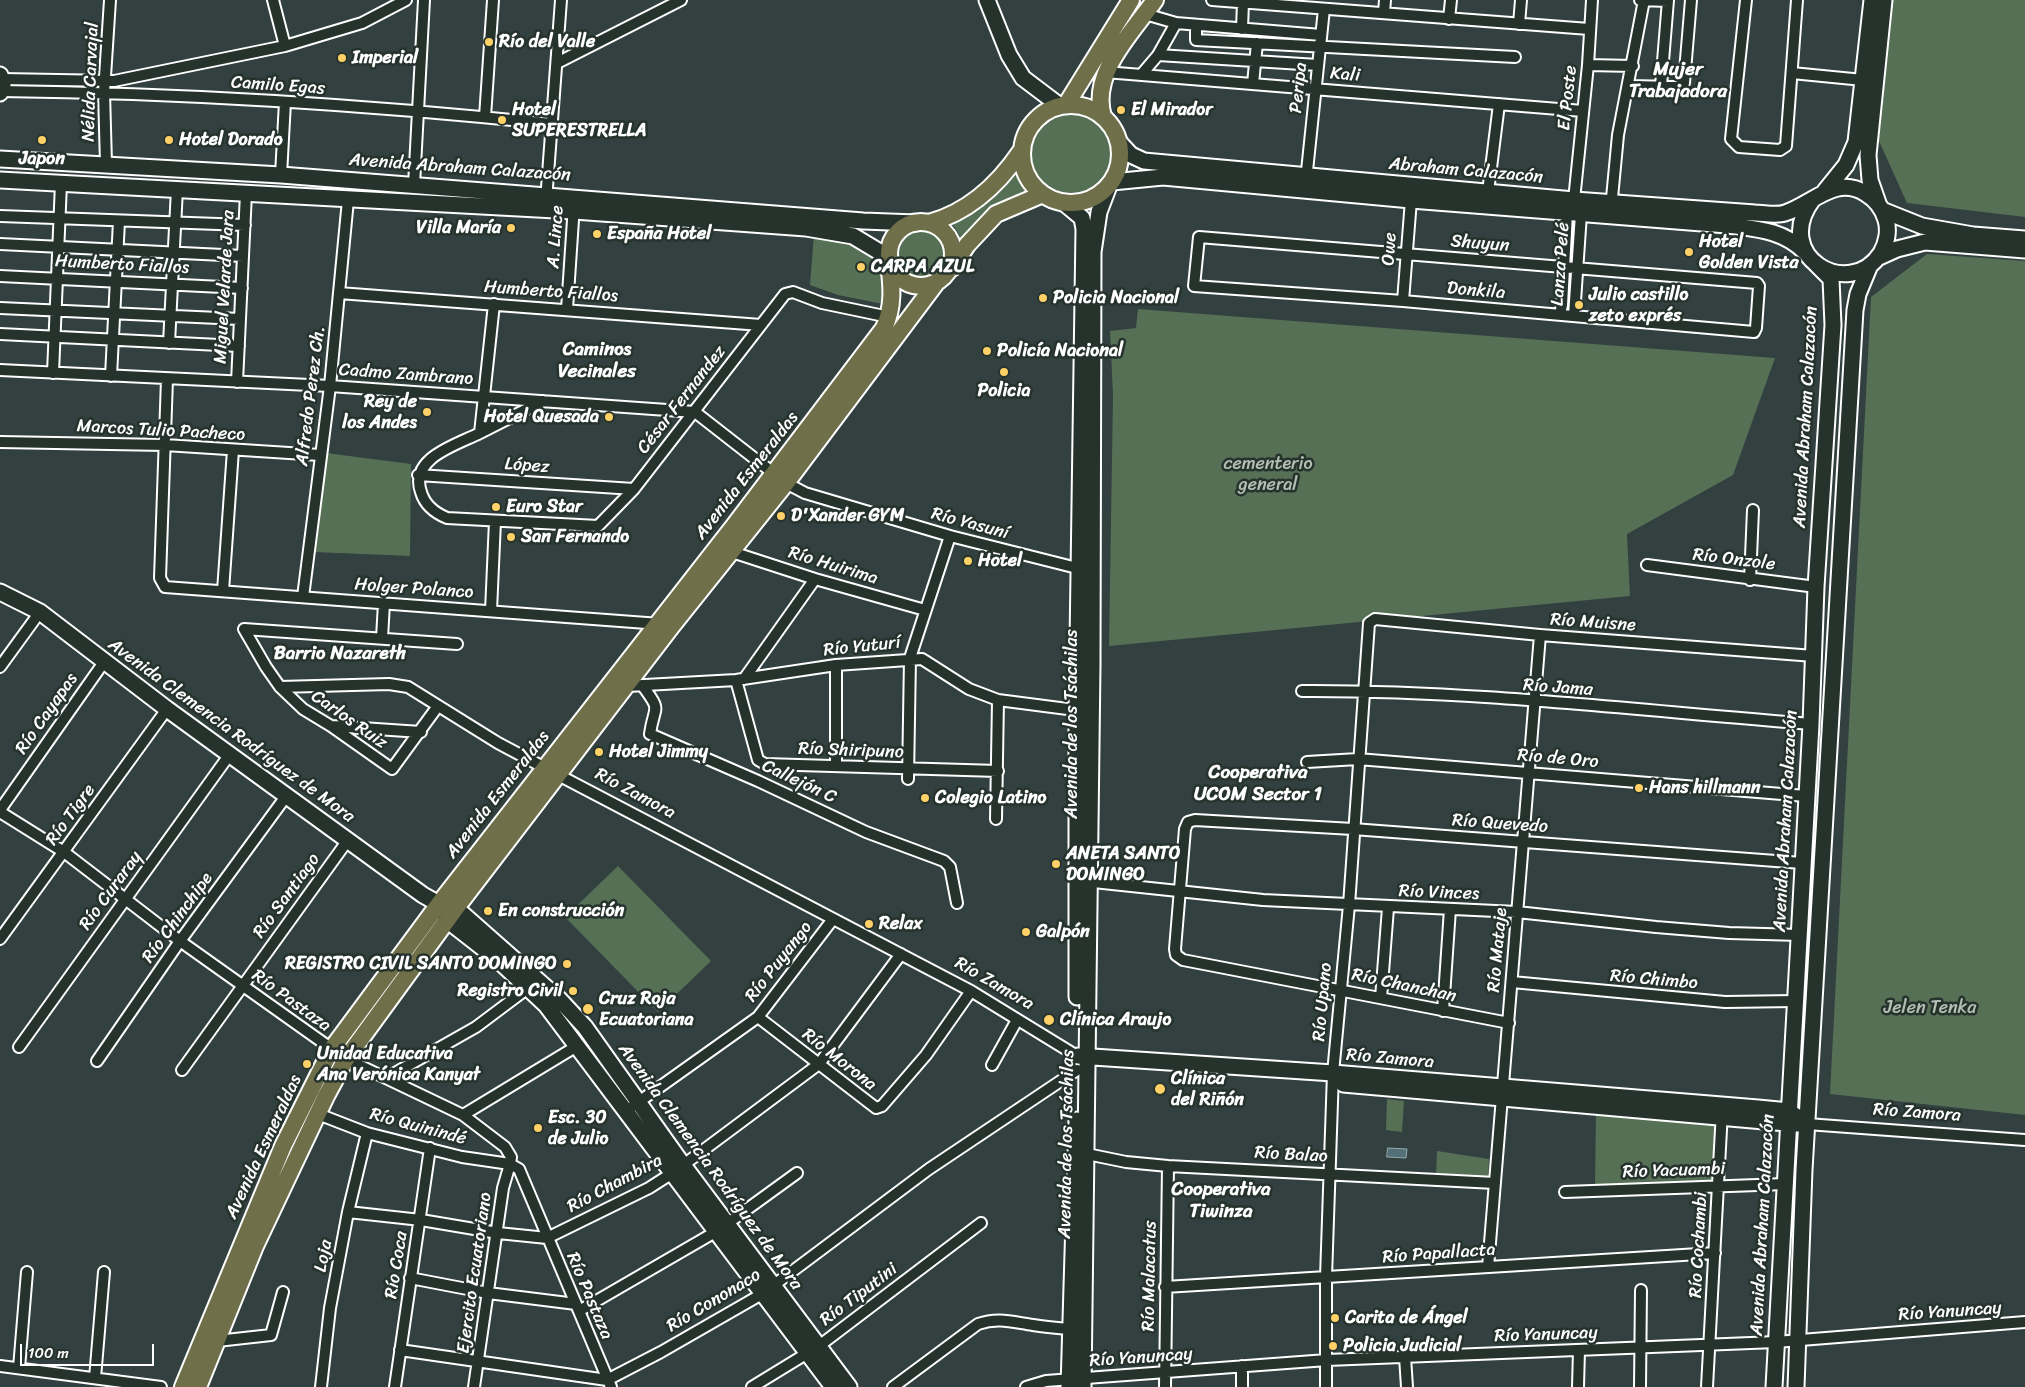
<!DOCTYPE html>
<html>
<head>
<meta charset="utf-8">
<style>
  body { margin:0 }
  #map { position:relative; width:2025px; height:1387px; overflow:hidden; background:#324040; font-family:Sriracha,sans-serif }
  canvas { display:block }
  .scale { position:absolute; left:20px; top:1344px; width:134px; height:22px; box-sizing:border-box; border:2px solid #fff; border-top:0; padding-left:6px; font-size:15px; line-height:18px; white-space:nowrap; color:#fff; -webkit-text-stroke:4px #26332d; paint-order:stroke }
</style>
</head>
<body>
<div id="map">
<canvas width="2025" height="1387"></canvas>
<div class="scale">100 m</div>
</div>
<script>
const c = document.querySelector('canvas').getContext('2d');
c.lineJoin = 'round';
function fill(path, color) { c.fillStyle = color; c.fill(path, 'evenodd'); }
function stroke(path, color, width, dash) { c.strokeStyle = color; c.lineWidth = width; c.lineCap = dash ? 'butt' : 'round'; c.setLineDash(dash || []); c.stroke(path); }
function drawText(font, color, halo, rows, align = 'center') {
  c.font = font + ' Sriracha,sans-serif'; c.lineWidth = 5; c.setLineDash([]); c.textBaseline = 'middle'; c.strokeStyle = halo; c.fillStyle = color; for (const [text, x, y, turn = 0] of rows) {
    c.save(); c.translate(x, y); c.rotate((+turn || 0) * Math.PI / 180); c.textAlign = isNaN(turn) ? turn : align; if (halo) c.strokeText(text, 0, 0); c.fillText(text, 0, 0); c.restore();
  }
}
fill(new Path2D(`
  M1890,0H2025V217L1907,203L1874,130Z
  M1030 152a41 41 0 1 1 82 0a41 41 0 1 1-82 0Z
  M1018,166C1016,177 1025,185 1033,192L961,244C961,232 953,225 945,218Z
  M894 254a26 26 0 1 1 52 0a26 26 0 1 1-52 0Z
  M814,234L849,238L879,258L885,276L883,304L838,295L810,285Z
  M1927,254L2025,261V1115L1830,1094L1871,297Z
  M1138,309L1775,358L1733,475L1627,534L1630,596L1109,646L1113,395L1110,331L1136,328Z
  M326,453L411,464L410,556L314,552Z
  M618,866L711,961L658,1012L565,917Z
  M1387,1099L1404,1101L1402,1132L1386,1130Z
  M1596,1109L1716,1120L1712,1180L1595,1185Z
  M1437,1151L1489,1159L1488,1181L1436,1176Z`), '#567056');
const water = new Path2D(`
  M1388,1148L1407,1149L1406,1158L1387,1157Z`);
fill(water, '#536f77');
stroke(water, '#98a9ad', 1);
const street = new Path2D(`
  M273,0L285,46
  M1212,0L1589,29
  M1640,0L1668,1
  M1746,0L1731,139L1739,147L1780,150L1786,146L1797,0
  M1384,13L1385,0
  M1145,14L1176,23L1321,35
  M1449,19L1451,0
  M1519,24L1521,0
  M1196,25V40L1515,57
  M1242,29L1243,2
  M1158,55L1176,23
  M557,63L681,0
  M1588,65L1633,66
  M1105,72L1583,111
  M1792,73L1863,80
  M1141,75L1158,55L1318,65
  M2,79L114,81L285,46L362,23L406,0
  M1253,84L1257,43
  M1628,86L1678,87L1684,83L1691,0
  M1661,86L1668,0
  M1,91C185,93 369,105 552,124
  M485,117L493,0
  M106,164L104,92L110,0
  M1307,171L1324,9
  M281,175L285,102
  M414,185L424,0
  M1488,192L1499,104
  M1612,198L1618,135L1644,0
  M1574,200L1588,65L1592,0
  M546,201L561,0
  M0,216L245,225
  M1199,237L1757,283L1759,286L1756,328L1754,332L1403,301L1194,286Z
  M0,244L243,256
  M0,276L242,288
  M339,293L761,325
  M1403,301L1411,200
  M494,304L480,433C456,445 409,458 421,492C425,506 435,513 447,518L598,526L634,489L785,294L793,292L822,303L889,317
  M0,308L240,319
  M567,309L574,205
  M1560,314L1562,305L1567,213
  M1574,316L1581,214
  M0,334L239,346
  M169,343L177,189
  M0,370L330,386L695,412L786,483L805,493L950,536L1085,570
  M53,373L61,183
  M111,376L119,221
  M167,379L160,578L165,587L660,624
  M237,382L246,193
  M480,433L543,401
  M0,442L165,445L320,455
  M418,475L634,489
  M732,552L815,579L925,610
  M1647,565L1816,587
  M1750,580L1753,510
  M223,591L233,450
  M303,597L330,386L348,200
  M491,611L495,521
  M382,638L384,603
  M0,667L40,612
  M744,679L815,579
  M736,680L758,760L765,764L998,771
  M642,685C663,713 654,704 650,734L758,781L866,832L944,861L950,867L957,903
  M627,686L736,680L836,665L922,659L969,689L998,700L1083,711
  M280,687L389,684L408,687L498,743L545,768L971,991L1077,1056
  M1302,691C1472,690 1642,711 1811,724
  M438,706L392,769L331,726L303,709L280,687L266,667L244,629L457,644
  M332,726L421,732
  M1307,762L1358,759L1806,796
  M836,765V665
  M908,779L910,658L950,536
  M0,810L104,662
  M0,812L64,852L180,941L346,1059L463,1115L505,1147L511,1157L510,1164L519,1169L611,1387
  M996,819L998,700
  M1084,881L1263,900L1517,912L1656,927L1729,933L1800,935
  M0,939L167,709
  M1512,982L1725,1002L1795,1001
  M1381,998L1388,908
  M1443,1011L1450,909
  M758,1017L876,1108L882,1106L926,1055L971,991
  M1509,1023L1183,960L1176,955L1175,949L1185,829L1188,822L1195,820L1353,829L1802,863
  M19,1047L230,754
  M97,1061L180,941L287,795
  M992,1065L1017,1020
  M182,1070L348,840
  M386,1078L476,1027L532,985
  M633,1106L758,1017L833,919
  M318,1114L367,1133L462,1157L510,1164L503,1188L474,1387
  M463,1115L577,1046
  M1807,1124L2025,1140
  M1087,1154L1126,1162L1168,1166L1495,1183
  M1565,1192L1785,1184
  M348,1212L421,1220L498,1233L547,1238L649,1188L674,1172L819,1064L901,954
  M1488,1267L1540,635
  M410,1278L488,1293L576,1304
  M1165,1287L1715,1253
  M579,1311L717,1231L797,1173
  M217,1341L271,1335L283,1292
  M400,1350L607,1380L661,1352L762,1294L929,1169L1077,1070
  M1405,1357L1407,1387
  M0,1366L161,1387
  M19,1368L27,1272
  M95,1378L104,1272
  M321,1387L330,1308L348,1212L367,1133
  M395,1387L430,1148
  M752,1387L819,1346L981,1223
  M893,1387L978,1324C998,1317 1012,1322 1033,1325C1045,1327 1057,1328 1069,1329
  M1026,1387L1046,1381L1327,1360L1776,1342L2025,1322
  M1165,1387L1168,1166
  M1242,1387V1366
  M1326,1387V1277L1333,1073L1349,905L1369,623L1375,619L1540,635L1814,656
  M1578,1387L1579,1350
  M1640,1387L1641,1290
  M1707,1387L1722,1111`);
const secondary = new Path2D(`
  M987,0L1009,55L1023,78L1060,106
  M0,75L3,85L0,93
  M1119,142L1131,155L1144,161L1574,200L1755,213C1764,213 1776,216 1785,213C1813,204 1835,175 1865,193C1875,199 1883,209 1886,220C1889,230 1887,243 1881,253C1849,302 1770,256 1813,199
  M0,159L281,175L863,221L916,223
  M0,180L574,211L806,228L853,236L878,251L889,263
  M1112,182L1163,177L1411,200L1727,225C1757,229 1783,230 1805,252
  M1825,191L1846,165L1856,142L1872,0
  M1064,203L1082,218L1084,229L1077,711V997
  M1878,203L1870,180L1868,155L1884,0
  M1882,210L1922,226L1973,235L2025,239
  M1877,258L1897,249L1925,242L2025,250
  M0,592L40,612L167,709L423,895L439,904L456,908L559,999L585,1027L683,1165L849,1387
  M442,910L447,920L497,959L546,1005L833,1387
  M1078,1056L1333,1073L1758,1108L1789,1111L1796,1116
  M1343,1084L1798,1124
  M1069,1387L1077,1120
  M1083,1387L1092,665L1093,252L1099,212L1110,183
  M1774,1387L1811,724L1816,587L1833,325L1831,279L1816,264
  M1796,1387L1804,1170L1855,310L1858,294L1870,265`);
const primary = new Path2D(`
  M1066,105L1131,0
  M1022 154a49 49 0 1 1 98 0a49 49 0 1 1-98 0Z
  M1103,117C1090,73 1131,34 1155,0
  M889 254a32 32 0 1 1 64 0a32 32 0 1 1-64 0Z
  M929,223C969,212 998,185 1021,151
  M952,268L967,245L996,214L1043,194
  M183,1387L283,1146L331,1050L439,904L734,526L884,328C894,306 892,286 889,263
  M198,1387L255,1246L326,1096L346,1059L456,908L671,627L786,483L936,283`);
stroke(street, '#fff', 14);
stroke(secondary, '#fff', 19);
stroke(primary, '#fff', 20);
stroke(street, '#26332d', 10);
stroke(secondary, '#26332d', 15);
stroke(primary, '#6f704a', 16);
for (const [x, y, r, color] of [
  [489,42,5,"#ffd166"],
  [342,58,5,"#ffd166"],
  [1121,110,5,"#ffd166"],
  [502,120,5,"#ffd166"],
  [42,140,5,"#ffd166"],
  [169,140,5,"#ffd166"],
  [511,228,5,"#ffd166"],
  [597,234,5,"#ffd166"],
  [1689,252,5,"#ffd166"],
  [861,267,5,"#ffd166"],
  [1043,298,5,"#ffd166"],
  [1579,305,5,"#ffd166"],
  [987,351,5,"#ffd166"],
  [1004,372,5,"#ffd166"],
  [427,412,5,"#ffd166"],
  [609,417,5,"#ffd166"],
  [496,507,5,"#ffd166"],
  [781,516,5,"#ffd166"],
  [511,537,5,"#ffd166"],
  [968,561,5,"#ffd166"],
  [599,752,5,"#ffd166"],
  [1639,788,5,"#ffd166"],
  [925,798,5,"#ffd166"],
  [1056,864,5,"#ffd166"],
  [488,911,5,"#ffd166"],
  [869,924,5,"#ffd166"],
  [1026,932,5,"#ffd166"],
  [567,964,5,"#ffd166"],
  [573,991,5,"#ffd166"],
  [588,1009,6,"#ffd166"],
  [1049,1020,6,"#ffd166"],
  [307,1064,5,"#ffd166"],
  [1160,1089,6,"#ffd166"],
  [538,1128,5,"#ffd166"],
  [1335,1318,5,"#ffd166"],
  [1333,1346,5,"#ffd166"]
]) { const dot = new Path2D(); dot.arc(x, y, r, 0, 2 * Math.PI); c.fillStyle = color; c.fill(dot); stroke(dot, '#26332d', 2); }
drawText('bold 18px', '#fff', '#26332d', [
  ["Río del Valle",499,42],
  ["Imperial",352,58],
  ["Hotel",512,110],
  ["SUPERESTRELLA",512,131],
  ["El Mirador",1131,110],
  ["Hotel Dorado",179,140],
  ["Japon",42,159,"center"],
  ["Villa María",501,228,"right"],
  ["España Hotel",607,234],
  ["Hotel",1699,242],
  ["Golden Vista",1699,263],
  ["CARPA AZUL",871,267],
  ["Julio castillo",1589,295],
  ["zeto exprés",1589,316],
  ["Policia Nacional",1053,298],
  ["Policía Nacional",997,351],
  ["Policia",1004,391,"center"],
  ["Rey de",417,402,"right"],
  ["los Andes",417,423,"right"],
  ["Hotel Quesada",599,417,"right"],
  ["Euro Star",506,507],
  ["D'Xander GYM",791,516],
  ["San Fernando",521,537],
  ["Hotel",978,561],
  ["Hotel Jimmy",609,752],
  ["Hans hillmann",1649,788],
  ["Colegio Latino",935,798],
  ["ANETA SANTO",1066,854],
  ["DOMINGO",1066,875],
  ["En construcción",498,911],
  ["Relax",879,924],
  ["Galpón",1036,932],
  ["REGISTRO CIVIL SANTO DOMINGO",557,964,"right"],
  ["Registro Civil",563,991,"right"],
  ["Cruz Roja",599,999],
  ["Ecuatoriana",599,1020],
  ["Clínica Araujo",1060,1020],
  ["Unidad Educativa",317,1054],
  ["Ana Verónica Kanyat",317,1075],
  ["Clínica",1171,1079],
  ["del Riñón",1171,1100],
  ["Esc. 30",548,1118],
  ["de Julio",548,1139],
  ["Carita de Ángel",1345,1318],
  ["Policia Judicial",1343,1346]
], 'left');
drawText('18px', '#fff', '#26332d', [
  ["Kali",1345,75,5],
  ["Nélida Carvajal",91,82,-88],
  ["Camilo Egas",278,86,4],
  ["Peripa",1299,88,-84],
  ["El Poste",1568,98,-84],
  ["Avenida Abraham Calazacón",460,168,4],
  ["Abraham Calazacón",1466,171,5],
  ["A. Lince",556,237,-86],
  ["Shuyun",1480,244,5],
  ["Owe",1390,249,-86],
  ["Lanza Pelé",1561,264,-86],
  ["Humberto Fiallos",122,265,3],
  ["Miguel Velarde Jara",225,287,-87],
  ["Donkila",1476,291,5],
  ["Humberto Fiallos",551,292,4],
  ["Cadmo Zambrano",406,375,4],
  ["Alfredo Perez Ch.",311,396,-83],
  ["César Fernandez",682,400,-52],
  ["Avenida Abraham Calazacón",1806,417,-87],
  ["Marcos Tulio Pacheco",161,431,3],
  ["López",527,466,4],
  ["Avenida Esmeraldas",747,476,-52],
  ["Río Yasuní",970,524,15],
  ["Río Onzole",1734,560,7],
  ["Río Huirima",833,566,17],
  ["Holger Polanco",414,589,4],
  ["Río Muisne",1593,623,4],
  ["Río Yuturí",862,647,-6],
  ["Río Jama",1558,688,4],
  ["Río Cayapas",47,714,-55],
  ["Carlos Ruiz",349,720,35],
  ["Avenida de los Tsáchilas",1072,724,-90],
  ["Avenida Clemencia Rodríguez de Mora",231,731,36],
  ["Río Shiripuno",851,751,2],
  ["Río de Oro",1558,759,5],
  ["Callejón C",799,782,25],
  ["Río Zamora",635,794,28],
  ["Avenida Esmeraldas",498,795,-52],
  ["Río Tigre",71,815,-54],
  ["Avenida Abraham Calazacón",1786,821,-87],
  ["Río Quevedo",1500,824,4],
  ["Río Curaray",111,891,-54],
  ["Río Vinces",1439,893,2],
  ["Río Santiago",287,896,-54],
  ["Río Chinchipe",178,918,-54],
  ["Río Mataje",1498,950,-85],
  ["Río Puyango",779,962,-52],
  ["Río Chimbo",1654,980,5],
  ["Río Zamora",994,984,30],
  ["Río Chanchan",1404,986,12],
  ["Río Pastaza",291,1001,36],
  ["Río Upano",1323,1002,-85],
  ["Río Zamora",1390,1059,5],
  ["Río Morona",839,1060,38],
  ["Río Zamora",1917,1113,4],
  ["Río Quinindé",418,1127,15],
  ["Avenida de los Tsáchilas",1067,1144,-89],
  ["Avenida Esmeraldas",264,1147,-65],
  ["Río Balao",1291,1155,3],
  ["Avenida Clemencia Rodríguez de Mora",710,1167,54],
  ["Río Yacuambi",1674,1171,-2],
  ["Río Chambira",615,1184,-28],
  ["Avenida Abraham Calazacón",1763,1225,-87],
  ["Río Cochambi",1699,1245,-87],
  ["Río Papallacta",1439,1254,-4],
  ["Loja",324,1256,-79],
  ["Río Coca",397,1265,-81],
  ["Ejercito Ecuatoriano",475,1273,-82],
  ["Río Malacatus",1150,1276,-89],
  ["Río Tiputini",859,1295,-37],
  ["Río Pastaza",589,1296,67],
  ["Río Cononaco",714,1301,-31],
  ["Río Yanuncay",1950,1312,-4],
  ["Río Yanuncay",1546,1335,-2],
  ["Río Yanuncay",1141,1358,-4]
]);
drawText('18px', '#b3bfb3', '#26332d', [
  ["cementerio",1268,464],
  ["general",1268,485],
  ["Jelen Tenka",1930,1008]
]);
drawText('bold 19px', '#fff', '#26332d', [
  ["Mujer",1678,70],
  ["Trabajadora",1678,92],
  ["Caminos",597,350],
  ["Vecinales",597,372],
  ["Barrio Nazareth",340,654],
  ["Cooperativa",1258,773],
  ["UCOM Sector 1",1258,795],
  ["Cooperativa",1221,1190],
  ["Tiwinza",1221,1212]
]);
</script>
</body>
</html>
